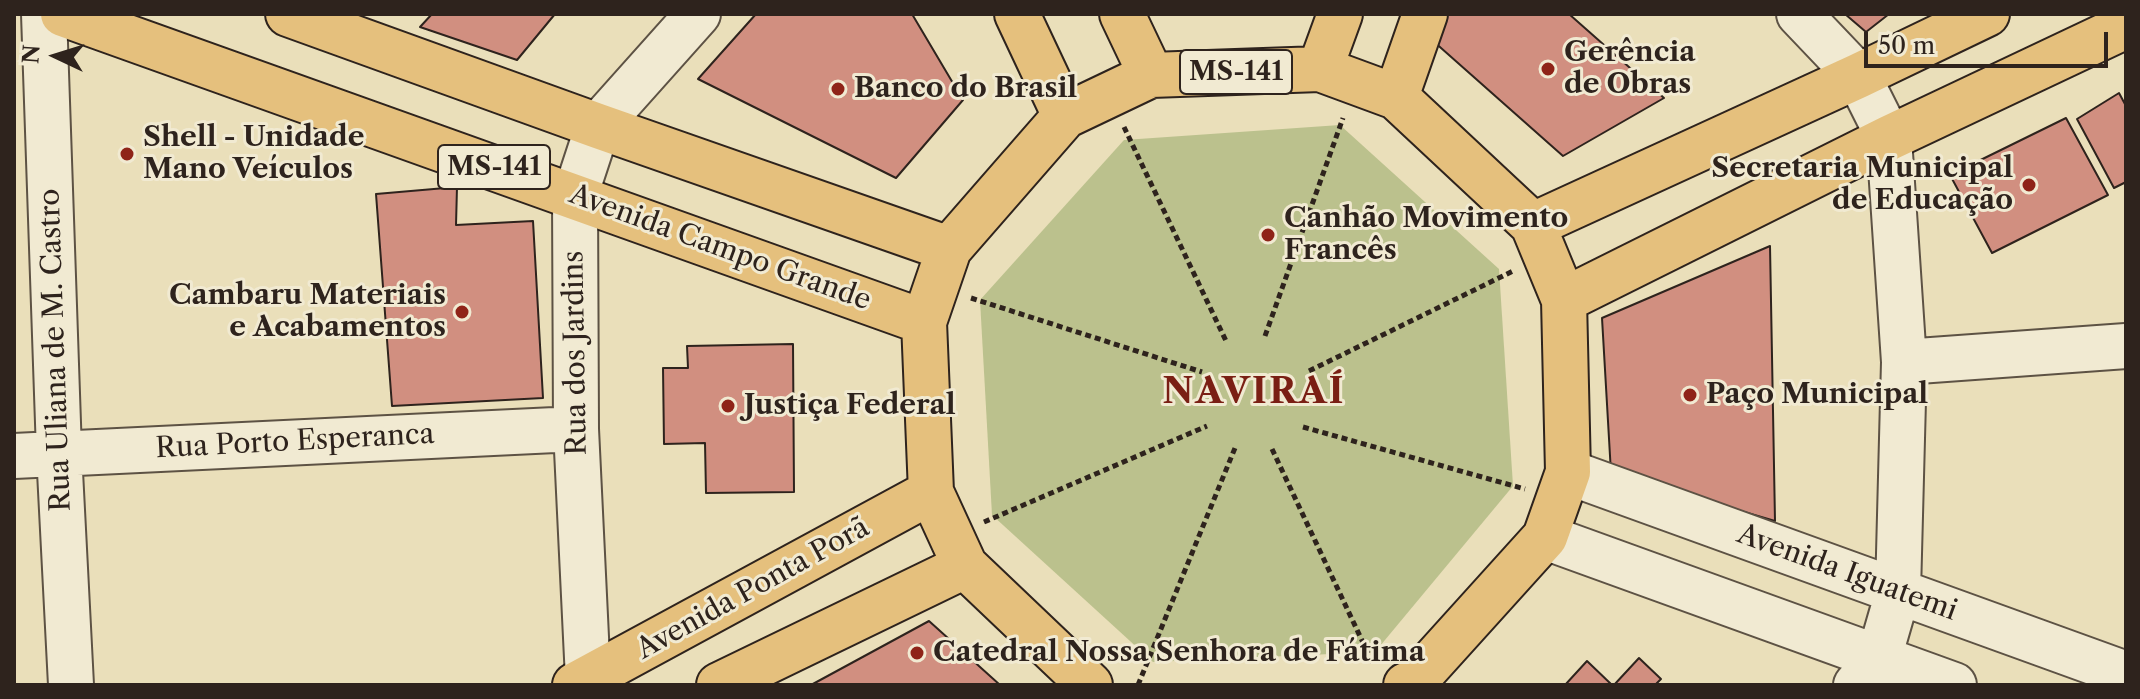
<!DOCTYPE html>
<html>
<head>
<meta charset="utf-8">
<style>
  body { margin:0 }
  #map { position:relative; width:2140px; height:699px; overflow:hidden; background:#eadfba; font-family:"Libre Caslon Text",serif }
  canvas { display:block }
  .frame { position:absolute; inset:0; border:16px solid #2e231d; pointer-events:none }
  .north { position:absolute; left:16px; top:16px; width:80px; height:80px; -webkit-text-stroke:6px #f1ead2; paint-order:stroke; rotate:274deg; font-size:22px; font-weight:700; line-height:32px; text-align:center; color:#2e231d }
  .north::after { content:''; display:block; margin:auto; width:28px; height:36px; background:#2e231d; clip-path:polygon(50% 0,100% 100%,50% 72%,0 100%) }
  .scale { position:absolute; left:1864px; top:32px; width:244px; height:36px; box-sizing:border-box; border:4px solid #2e231d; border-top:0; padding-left:10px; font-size:24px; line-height:28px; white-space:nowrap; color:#2e231d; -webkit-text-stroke:6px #f1ead2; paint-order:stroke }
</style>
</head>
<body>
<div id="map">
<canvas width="2140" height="699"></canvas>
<div class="frame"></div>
<div class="north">N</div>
<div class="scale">50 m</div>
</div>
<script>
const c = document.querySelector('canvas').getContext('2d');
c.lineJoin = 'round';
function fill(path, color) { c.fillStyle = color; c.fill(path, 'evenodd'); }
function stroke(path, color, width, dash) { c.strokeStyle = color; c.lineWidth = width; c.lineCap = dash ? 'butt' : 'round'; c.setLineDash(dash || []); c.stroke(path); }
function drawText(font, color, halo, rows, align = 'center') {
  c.font = font + ' "Libre Caslon Text",serif'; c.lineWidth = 6; c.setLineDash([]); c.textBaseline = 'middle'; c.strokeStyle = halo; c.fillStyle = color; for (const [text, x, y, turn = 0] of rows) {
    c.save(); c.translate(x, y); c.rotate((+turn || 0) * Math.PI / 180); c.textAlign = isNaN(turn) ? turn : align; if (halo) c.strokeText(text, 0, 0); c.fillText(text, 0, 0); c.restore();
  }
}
fill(new Path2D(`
  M1340,125L1499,269L1513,486L1375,652L1153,662L992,515L980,300L1124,140Z`), '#bbc18d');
const building = new Path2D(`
  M432,14H555L517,60L420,27Z
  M756,14H912L963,100L896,178L698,79Z
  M1442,14H1569L1664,98L1563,156L1432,40Z
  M1845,14H1889L1866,32Z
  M2119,93L2126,106V182L2114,188L2077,119Z
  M2066,118L2108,195L1992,253L1950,175Z
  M457,187L456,225L533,221L543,398L392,406L376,194Z
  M1770,246L1775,521L1611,473L1602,318Z
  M793,344L794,492L706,493L705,443L664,444L663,368H688L687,346Z
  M929,621L1000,685H811Z
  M1639,658L1661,679L1655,685H1614Z
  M1587,661L1612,685H1565Z`);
fill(building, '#d18f80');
stroke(building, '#2e231d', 2);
const minor = new Path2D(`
  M44,14L59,452L71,685
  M1799,14L1858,76L1889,138L1904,362L1898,592L1879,658L1856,685
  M1904,362L2126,346
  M14,456L576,429
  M1568,472L2126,674
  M1545,537L1954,685
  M591,685L588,679L576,429L575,196L598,126L698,14`);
const major = new Path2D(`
  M63,14L924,322
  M288,14L598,126L949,249
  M1017,14L1065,116
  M1122,14L1151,75
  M1320,69L1340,14
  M1396,97L1425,14
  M1533,225L1858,76L1987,14
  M1564,300L1889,138L2126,26
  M575,685L931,492
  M719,685L965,566
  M1090,685L965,566L931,492L924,322L949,249L1065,116L1151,75L1320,69L1396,97L1533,225L1564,300L1568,472L1545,537L1414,682L1406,685`);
stroke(minor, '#5d5244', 48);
stroke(major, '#2e231d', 48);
stroke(new Path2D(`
  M1124,127L1227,343
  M971,298L1202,372
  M1265,336L1343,118
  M1309,371L1513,271
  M1303,427L1525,489
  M1272,449L1374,666
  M984,522L1207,426
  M1138,685L1235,448`), '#2e231d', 5, [6, 4]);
stroke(minor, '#f1ead2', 44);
stroke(major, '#e5c07d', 44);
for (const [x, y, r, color] of [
  [1548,69,8,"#8f2418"],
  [838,89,8,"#8f2418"],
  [127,154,8,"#8f2418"],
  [2029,185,8,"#8f2418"],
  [1268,235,8,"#8f2418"],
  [462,312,8,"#8f2418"],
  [1690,395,8,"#8f2418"],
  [728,406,8,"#8f2418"],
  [917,653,8,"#8f2418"]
]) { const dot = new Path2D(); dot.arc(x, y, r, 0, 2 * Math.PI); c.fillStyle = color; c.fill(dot); stroke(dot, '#f1ead2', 3); }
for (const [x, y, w] of [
  [1236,72,112],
  [494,167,112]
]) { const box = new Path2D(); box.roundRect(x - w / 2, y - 22, w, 44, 6); c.fillStyle = '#f1ead2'; c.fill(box); stroke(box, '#2e231d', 2); }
drawText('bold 26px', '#2e231d', null, [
  ["MS-141",1236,72],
  ["MS-141",494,167]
]);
drawText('bold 28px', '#2e231d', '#f1ead2', [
  ["Gerência",1564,53],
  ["de Obras",1564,85],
  ["Banco do Brasil",854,89],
  ["Shell - Unidade",143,138],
  ["Mano Veículos",143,170],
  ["Secretaria Municipal",2013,169,"right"],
  ["de Educação",2013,201,"right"],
  ["Canhão Movimento",1284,219],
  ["Francês",1284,251],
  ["Cambaru Materiais",446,296,"right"],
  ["e Acabamentos",446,328,"right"],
  ["Paço Municipal",1706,395],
  ["Justiça Federal",744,406],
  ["Catedral Nossa Senhora de Fátima",933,653]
], 'left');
drawText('28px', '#2e231d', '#f1ead2', [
  ["Avenida Campo Grande",720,248,20],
  ["Rua Uliana de M. Castro",56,350,-92],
  ["Rua dos Jardins",576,353,-91],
  ["Rua Porto Esperanca",295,442,-3],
  ["Avenida Iguatemi",1847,573,20],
  ["Avenida Ponta Porã",753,589,-29]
]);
c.letterSpacing = '2px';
drawText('bold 36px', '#7a1f14', '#f1ead2', [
  ["NAVIRAÍ",1254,393]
]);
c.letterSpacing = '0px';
</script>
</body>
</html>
